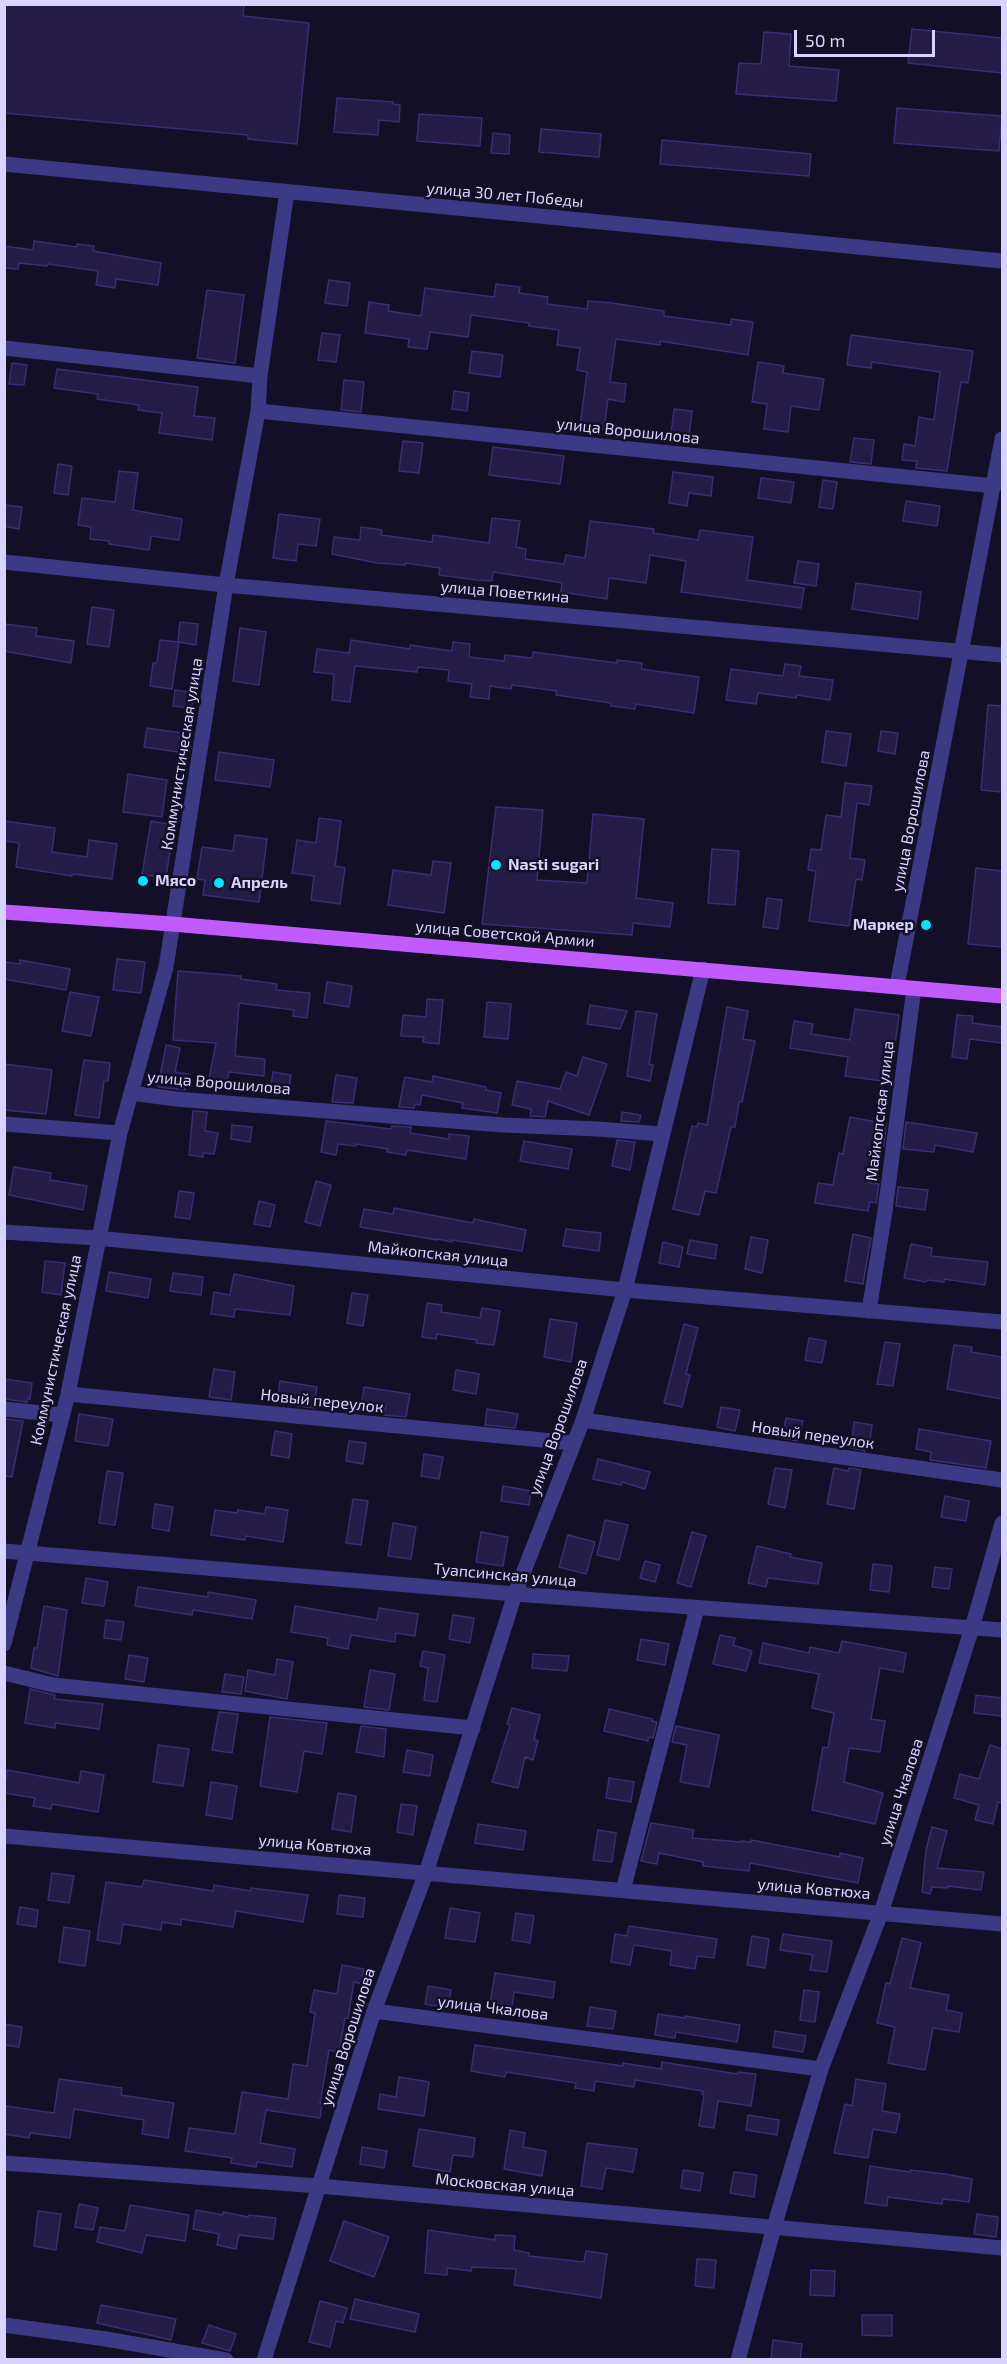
<!DOCTYPE html>
<html>
<head>
<meta charset="utf-8">
<style>
  body { margin:0 }
  #map { position:relative; width:1007px; height:2364px; overflow:hidden; background:#130f26; font-family:"Exo 2",sans-serif }
  canvas { display:block }
  .frame { position:absolute; inset:0; border:6px solid #d9d4ff; pointer-events:none }
  .scale { position:absolute; left:794px; top:30px; width:141px; height:27px; box-sizing:border-box; border:3px solid #d9d4ff; border-top:0; padding-left:8px; font-size:18px; line-height:21px; white-space:nowrap; color:#d9d4ff; -webkit-text-stroke:4px #130f26; paint-order:stroke }
</style>
</head>
<body>
<div id="map">
<canvas width="1007" height="2364"></canvas>
<div class="frame"></div>
<div class="scale">50 m</div>
</div>
<script>
const c = document.querySelector('canvas').getContext('2d');
c.lineJoin = 'round';
function fill(path, color) { c.fillStyle = color; c.fill(path, 'evenodd'); }
function stroke(path, color, width, dash) { c.strokeStyle = color; c.lineWidth = width; c.lineCap = dash ? 'butt' : 'round'; c.setLineDash(dash || []); c.stroke(path); }
function drawText(font, color, halo, rows, align = 'center') {
  c.font = font + ' "Exo 2",sans-serif'; c.lineWidth = 5; c.setLineDash([]); c.textBaseline = 'middle'; c.strokeStyle = halo; c.fillStyle = color; for (const [text, x, y, turn = 0] of rows) {
    c.save(); c.translate(x, y); c.rotate((+turn || 0) * Math.PI / 180); c.textAlign = isNaN(turn) ? turn : align; if (halo) c.strokeText(text, 0, 0); c.fillText(text, 0, 0); c.restore();
  }
}
const building = new Path2D(`
  M4,4H244L243,16L309,23L297,144L248,139V135L4,113Z
  M912,29L1002,38V73L908,63Z
  M764,32L791,34L789,66L839,70L836,101L736,94L739,63L761,64Z
  M337,98L393,102V104L400,105L399,122L379,120L378,135L334,132Z
  M897,108L1002,116L999,151L894,143Z
  M419,114L482,118L480,146L417,141Z
  M541,129L601,134L599,157L539,152Z
  M493,133L510,135L509,154L491,153Z
  M662,140L811,154L809,176L660,164Z
  M34,241L77,247V244L94,246L93,251L161,263L158,285L116,279L115,288L96,285L98,271L48,264L47,266L19,263L18,269L4,268V246L33,250Z
  M329,280L350,283L347,306L325,303Z
  M496,284L520,287L519,293L548,297L547,304L587,309L588,301L612,303L664,311V316L731,325V319L753,322L748,355L660,341V345L616,339L610,382L626,384L624,402L608,399L604,429L580,426L587,372L577,370L580,348L557,345L559,330L529,326V323L471,315L468,337L430,332L427,349L408,347L409,339L365,333L369,302L389,305L388,311L421,316L425,288L494,297Z
  M207,290L244,295L235,363L197,358Z
  M322,333L340,335L336,362L318,360Z
  M851,335L973,351L968,383L961,382L947,471L916,468L917,461L902,460L904,444L915,446L919,417L934,420L940,372L872,362L871,368L847,365Z
  M472,351L503,355L500,377L469,373Z
  M758,362L784,366L783,373L824,379L819,410L791,406L788,432L764,429L767,404L752,402Z
  M12,363L27,365L24,385L9,384Z
  M57,369L198,387L194,416L215,418L212,440L159,433L162,413L138,410L139,405L97,399L98,394L54,388Z
  M344,380L364,382L361,412L341,410Z
  M454,391L469,393L467,411L452,409Z
  M674,409L692,411L689,436L671,434Z
  M854,438L874,440L871,464L850,462Z
  M403,441L423,443L419,473L399,471Z
  M493,447L564,456L560,484L489,475Z
  M58,464L72,466L68,495L54,493Z
  M119,471L138,473L133,510L182,519L179,540L151,536L149,550L109,544V541L90,539L91,527L78,525L82,498L115,502Z
  M673,472L713,477L711,496L689,493L687,506L669,503Z
  M761,478L794,482L791,503L758,498Z
  M823,480L837,482L833,509L819,507Z
  M906,501L940,506L937,526L903,521Z
  M4,505L22,507L19,529L4,526Z
  M279,514L320,519L316,546L298,544L296,561L273,558Z
  M492,518L520,521L516,547L526,549L525,559L564,564L566,555L585,558L590,521L654,529L653,533L698,540L700,530L753,537L747,580L804,588L801,608L681,592L686,561L650,555L646,583L609,578L607,599L561,592L562,583L539,579L493,572L492,581L477,580L439,575L440,568L405,563V565L377,563L332,554L334,537L360,540L361,527L382,530L381,535L432,542L433,535L489,543Z
  M798,561L819,564L816,586L794,583Z
  M856,583L921,592L918,619L852,609Z
  M92,607L114,610L109,647L87,644Z
  M180,622L198,624L196,645L179,642L172,689L150,686L153,663H157L160,640L178,642Z
  M4,624L37,628L36,636L74,641L71,663L4,651Z
  M240,628L266,632L259,685L233,681Z
  M351,640L410,649V645L452,651L453,642L470,644L469,657L504,661L505,655L532,658L533,652L617,663V660L642,663L641,669L699,677L694,713L636,704L635,709L611,706V703L556,695L557,691L512,685L511,689L490,686L489,699L470,697L472,684L448,681L449,670L418,667L417,672L355,666L350,702L332,700L334,674L314,672L317,649L349,653Z
  M785,664L801,666L799,676L833,680L830,700L797,695L796,698L758,693L756,704L726,700L731,669L783,676Z
  M175,690L194,693L192,708L173,706Z
  M988,705L1002,706V792L981,790Z
  M147,728L181,733L178,752L144,747Z
  M826,731L851,734L846,766L822,762Z
  M881,731L898,733L895,754L878,751Z
  M219,752L274,760L270,787L215,780Z
  M128,774L167,780L162,817L123,812Z
  M845,783L872,786L869,805L857,803L850,858L865,860L862,880L856,879L849,926L809,921L816,871L808,870L811,849L821,850L826,815L841,817Z
  M496,807L543,810L537,880L587,883L593,814L644,819L636,898L673,903L670,927L633,923L632,935L482,924Z
  M319,818L341,821L335,866L345,868L340,904L311,900L314,876L292,873L297,840L316,843Z
  M4,821L55,828L52,852L87,857L89,840L117,844L112,879L72,874V876L16,867L19,843L4,841Z
  M151,821L174,825L166,877L142,875Z
  M235,835L267,839L259,902L203,895L205,880L197,879L202,847L233,851Z
  M712,849L739,851L735,905L708,903Z
  M433,861L451,863L444,913L388,905L393,870L431,875Z
  M976,868L1002,871V947L968,944Z
  M767,898L782,900L778,929L763,927Z
  M117,959L145,962L141,993L113,990Z
  M20,960L70,969L66,990L4,979V962L20,964Z
  M178,971L241,976V979L277,984L276,990L310,993L307,1018L293,1016L294,1010L239,1003L235,1056L265,1059L264,1076L229,1072L227,1081L209,1078L216,1043L173,1040Z
  M327,982L352,986L349,1007L324,1003Z
  M70,992L99,997L91,1036L62,1031Z
  M427,999L443,1000L439,1044L423,1042L424,1037L401,1036L403,1015L426,1017Z
  M487,1002L511,1004L508,1039L484,1037Z
  M590,1005L627,1011L620,1029L587,1024Z
  M727,1007L748,1011L743,1039L755,1041L742,1102H739L735,1127H731L716,1193L705,1191L699,1215L673,1209L692,1126L697,1127L698,1123L707,1125Z
  M855,1009L899,1015L890,1082L845,1076L848,1057L790,1048L794,1021L813,1024L811,1034L850,1040Z
  M636,1011L657,1014L649,1064L653,1065L650,1081L627,1076Z
  M957,1015L973,1016L972,1023L1002,1027V1043L970,1039L967,1059L952,1057Z
  M166,1045L180,1048L175,1072L188,1074L185,1090L158,1087Z
  M583,1057L607,1064L589,1115L548,1101L545,1117L530,1116L531,1109L512,1105L517,1081L560,1089L566,1072L577,1076Z
  M84,1060L110,1063L108,1081H104L99,1118L75,1115Z
  M4,1064L52,1070L46,1114L4,1110Z
  M273,1072L291,1075L288,1095L270,1093Z
  M336,1075L357,1078L353,1103L332,1102Z
  M433,1076L486,1087V1090L501,1093L497,1113L462,1108L463,1103L422,1095L420,1105L415,1104L414,1108L399,1107L405,1077L432,1082Z
  M193,1111L207,1112L205,1131L218,1133L214,1154L203,1153V1157L189,1155Z
  M622,1112L641,1115L639,1122L621,1121Z
  M850,1117L886,1124L884,1146H877L869,1183L879,1184L876,1203L870,1202L868,1211L815,1203L818,1183L833,1185L839,1153L843,1154Z
  M326,1121L391,1129L392,1126L411,1127L410,1133L449,1139V1134L469,1136L466,1159L407,1150L406,1155L387,1152L388,1149L356,1144V1146L338,1144L336,1155L321,1152Z
  M906,1122L977,1133L973,1152L935,1145L934,1152L903,1149Z
  M232,1125L252,1127L250,1142L231,1139Z
  M617,1140L635,1142L630,1170L612,1166Z
  M524,1141L572,1149L568,1169L520,1161Z
  M14,1167L51,1173L50,1180L87,1186L83,1210L9,1195Z
  M316,1181L331,1185L320,1226L305,1222Z
  M898,1187L928,1190L925,1210L896,1206Z
  M179,1191L194,1193L190,1219L175,1217Z
  M259,1201L275,1205L270,1227L254,1224Z
  M394,1208L473,1223L474,1219L526,1230L522,1251L452,1240V1242L437,1239V1240L360,1227L364,1209L393,1214Z
  M566,1229L601,1233L599,1251L563,1246Z
  M853,1234L871,1238L863,1284L845,1281Z
  M751,1237L768,1240L762,1273L745,1269Z
  M690,1240L717,1245L715,1259L687,1254Z
  M663,1242L683,1247L679,1267L659,1263Z
  M911,1244L932,1248L931,1256L988,1262L985,1285L944,1279V1282L927,1280L926,1282L904,1278Z
  M45,1261L65,1263L61,1295L42,1292Z
  M109,1272L151,1279L148,1298L106,1291Z
  M173,1273L203,1277L201,1295L170,1291Z
  M234,1274L294,1286L290,1315L235,1309L234,1317L211,1314L214,1292L230,1295Z
  M352,1293L368,1295L363,1326L347,1323Z
  M427,1303L442,1305L441,1312L480,1318L482,1308L500,1311L494,1345L476,1343L477,1340L437,1334L436,1339L422,1337Z
  M550,1319L577,1323L571,1362L544,1357Z
  M684,1324L698,1328L686,1374L690,1375L682,1407L664,1403Z
  M809,1338L826,1341L822,1363L805,1360Z
  M885,1342L900,1344L893,1386L877,1384Z
  M954,1345L972,1347L971,1352L1002,1357V1399L947,1389Z
  M214,1369L235,1372L231,1400L209,1397Z
  M456,1370L479,1374L476,1394L453,1390Z
  M4,1379L32,1383L30,1399L28,1398L27,1402L4,1399Z
  M280,1381L317,1387L314,1408L297,1406L298,1399L278,1396Z
  M364,1387L410,1394L406,1417L384,1415L386,1404L362,1401Z
  M721,1407L740,1410L735,1431L717,1427Z
  M487,1409L518,1414L515,1428L485,1425Z
  M79,1414L113,1419L108,1446L75,1441Z
  M786,1418L803,1421L798,1441L782,1438Z
  M4,1419L23,1421L12,1477L4,1476Z
  M854,1422L872,1425L869,1448H866L865,1451L851,1448Z
  M919,1429L991,1441L986,1468L930,1460L931,1452L916,1449Z
  M275,1431L292,1434L289,1458L271,1455Z
  M349,1441L366,1443L363,1464L346,1461Z
  M424,1454L443,1457L439,1479L421,1476Z
  M598,1459L650,1472L645,1489L622,1482L621,1485L593,1479Z
  M775,1468L792,1470L785,1508L768,1504Z
  M834,1468L848,1471L849,1468L861,1470L854,1509L827,1504Z
  M107,1471L123,1473L115,1525L99,1523Z
  M503,1486L531,1491L529,1505L501,1501Z
  M945,1496L969,1501L966,1521L941,1517Z
  M353,1499L368,1501L361,1545L346,1543Z
  M155,1504L173,1507L169,1531L152,1528Z
  M266,1507L288,1510L283,1542L246,1536L245,1540L211,1535L215,1510L237,1513L238,1510L265,1514Z
  M605,1520L628,1525L619,1560L597,1555Z
  M393,1523L416,1527L411,1559L388,1556Z
  M481,1532L508,1537L503,1566L476,1562Z
  M692,1532L706,1536L691,1587L677,1583Z
  M568,1535L595,1542L586,1574L559,1567Z
  M757,1546L791,1554L790,1557L822,1563L818,1584L768,1578L766,1587L748,1583Z
  M645,1561L660,1565L655,1582L640,1578Z
  M873,1564L892,1566L889,1592L870,1590Z
  M935,1567L952,1569L949,1589L932,1587Z
  M86,1578L108,1582L104,1606L82,1603Z
  M138,1587L208,1597V1592L256,1600L252,1619L193,1610L192,1615L135,1606Z
  M44,1606L67,1610L58,1676L31,1668L34,1648H37Z
  M295,1606L377,1620L379,1608L418,1614L415,1636L396,1633L395,1642L351,1635L348,1649L327,1645L328,1638L291,1632Z
  M453,1615L474,1618L470,1643L449,1639Z
  M106,1620L124,1622L121,1640L104,1638Z
  M720,1635L735,1638L733,1645L752,1651L746,1671L713,1664Z
  M641,1639L669,1644L665,1665L637,1660Z
  M842,1641L906,1653L903,1672L880,1668L871,1719L885,1721L880,1752L849,1748L844,1782L883,1793L875,1824L812,1810L823,1747L828,1748L834,1713L812,1708L819,1674L759,1663L763,1643L809,1653L810,1647L839,1653Z
  M423,1651L445,1655L437,1702L424,1700L428,1668L420,1666Z
  M533,1654L569,1656L567,1671L532,1668Z
  M129,1655L148,1658L144,1682L125,1679Z
  M277,1659L293,1662L287,1699L245,1691L248,1670L275,1675Z
  M370,1670L395,1674L389,1710L364,1707Z
  M225,1674L244,1677L241,1694L222,1692Z
  M30,1689L55,1695L54,1699L103,1704L99,1729L55,1723V1728L25,1723Z
  M976,1695L1002,1698V1716L974,1713Z
  M512,1708L540,1715L534,1739L538,1741L533,1760L525,1757L518,1788L492,1782L510,1725L507,1724Z
  M609,1709L652,1719V1721L657,1722L653,1738L648,1737V1741L604,1731Z
  M219,1712L238,1714L232,1753L212,1750Z
  M270,1717L327,1723L322,1754L304,1751L297,1792L260,1786Z
  M361,1726L386,1729L384,1757L356,1752Z
  M676,1726L719,1735L709,1787L680,1782L687,1745L672,1742Z
  M158,1745L189,1749L183,1786L153,1782Z
  M990,1745L1002,1749V1803L998,1802L993,1824L975,1820L979,1805L954,1798L960,1774L979,1779Z
  M407,1750L433,1755L430,1776L403,1772Z
  M7,1770L79,1783L81,1771L104,1775L98,1812L52,1804L51,1809L33,1806L35,1798L4,1793Z
  M609,1778L634,1782L631,1802L606,1798Z
  M211,1782L237,1786L232,1819L206,1815Z
  M338,1793L356,1796L351,1832L332,1829Z
  M401,1804L417,1806L413,1835L397,1832Z
  M651,1823L694,1830L692,1838L741,1842V1841L751,1842V1840L840,1857V1853L863,1858L858,1883L750,1863L749,1871L703,1866V1862L659,1853L657,1864L641,1861Z
  M478,1824L526,1831L523,1850L475,1843Z
  M932,1827L947,1831L937,1868L984,1872L981,1890L948,1886V1888L932,1887L930,1894L922,1892L926,1850Z
  M598,1830L616,1833L612,1862L593,1860Z
  M52,1873L74,1876L69,1903L48,1900Z
  M144,1880L213,1891L214,1885L251,1891V1888L308,1895L303,1922L236,1911L233,1927L181,1919V1925L162,1922L161,1930L123,1924L120,1944L97,1940L106,1882L142,1887Z
  M339,1895L365,1898L363,1917L337,1914Z
  M20,1907L38,1910L36,1927L17,1924Z
  M450,1908L480,1913L475,1942L445,1938Z
  M516,1913L534,1916L530,1943L512,1940Z
  M629,1926L717,1939L714,1958L697,1956L695,1969L670,1965L672,1951L634,1945L630,1965L611,1962L615,1934L627,1936Z
  M64,1927L90,1931L85,1966L59,1962Z
  M783,1934L832,1941L827,1972L810,1970L813,1955L780,1950Z
  M752,1936L769,1939L765,1968L747,1965Z
  M902,1938L921,1943L910,1988L949,1995L946,2010L962,2013L959,2032L933,2028L925,2070L888,2063L895,2027L877,2023L886,1983L890,1984Z
  M342,1965L364,1969L362,1984L354,1982L348,2018H345L339,2052L329,2050L320,2104H322L320,2118L266,2110L260,2143L295,2149L292,2167L257,2162L256,2167L231,2163L232,2158L185,2151L189,2128L235,2134L242,2092L288,2099L293,2064L307,2066L315,2013L310,2012L314,1990L337,1994Z
  M495,1973L555,1982L553,1998L514,1992L512,2006L490,2003Z
  M428,1986L451,1990L448,2008L425,2004Z
  M804,1990L819,1992L815,2022L800,2020Z
  M590,2007L616,2011L613,2029L587,2026Z
  M658,2014L685,2018V2016L740,2025L737,2042L676,2032L675,2038L655,2035Z
  M4,2024L22,2027L19,2047L4,2045Z
  M775,2031L806,2036L803,2052L773,2047Z
  M475,2045L623,2066V2063L661,2069L662,2062L737,2074L738,2072L756,2074L751,2106L718,2101L714,2128L699,2126L704,2095L702,2094L703,2091L635,2080L634,2087L595,2081L594,2091L575,2088L576,2083L506,2072L505,2077L471,2071Z
  M399,2077L429,2082L424,2116L378,2109L380,2094L396,2097Z
  M59,2079L122,2088L121,2095L174,2103L168,2138L142,2134L144,2120L74,2109L70,2138L30,2133L29,2138L4,2134L6,2106L54,2113Z
  M856,2079L886,2084L882,2111L900,2114L896,2133L873,2129L868,2158L834,2153L845,2104L852,2106Z
  M748,2115L779,2120L777,2135L746,2130Z
  M419,2129L475,2138L473,2157L453,2155L450,2172L413,2166Z
  M510,2130L525,2133L523,2147L546,2151L542,2176L504,2169Z
  M587,2143L637,2149L633,2172L606,2168L602,2189L581,2186Z
  M362,2147L387,2151L384,2168L360,2164Z
  M870,2166L910,2172V2170L945,2174L972,2179L969,2202L943,2199L942,2204L888,2197L887,2206L865,2203Z
  M683,2170L703,2173L700,2191L681,2188Z
  M734,2172L757,2175L754,2197L730,2193Z
  M79,2204L98,2208L93,2230L75,2227Z
  M130,2205L189,2215L185,2241L146,2235L142,2253L97,2242L100,2227L125,2231Z
  M196,2210L223,2215V2212L248,2217L249,2215L276,2218L273,2239L239,2235L236,2249L217,2245L219,2234L193,2229Z
  M38,2211L61,2214L56,2250L34,2246Z
  M977,2214L998,2217L996,2237L974,2234Z
  M344,2221L389,2237L374,2277L330,2261Z
  M428,2230L495,2240V2235L515,2236L514,2250L529,2253V2256L584,2262L586,2251L607,2254L601,2298L514,2285L516,2269L472,2267L471,2271L447,2268V2275L425,2273Z
  M697,2259L716,2260L714,2288L695,2286Z
  M811,2270L835,2271L834,2296L810,2295Z
  M355,2299L419,2314L415,2332L350,2319Z
  M320,2301L347,2308L343,2323L336,2321L330,2347L309,2342Z
  M101,2305L176,2319L171,2340L97,2323Z
  M862,2315H892V2336L862,2335Z
  M209,2325L236,2334L230,2351L202,2343Z
  M773,2340L802,2344L800,2360H771Z`);
fill(building, '#241b47');
stroke(building, '#3b2d73', 1.5);
stroke(new Path2D(`
  M4,164L1002,261
  M4,348L260,376
  M258,411L994,486
  M4,562L226,585L1002,655
  M897,986L1002,439
  M131,1093L176,1099L503,1125L598,1129L662,1134
  M4,1124L120,1133
  M4,1232L97,1238L625,1290L1002,1322
  M869,1311L885,1211L914,988
  M68,1394L573,1443
  M4,1409L62,1415
  M583,1420L1002,1480
  M4,1551L515,1594L1002,1630
  M4,1644L68,1394L120,1133L166,967L226,585L258,411L260,376L287,192
  M4,1673L53,1685L473,1728
  M4,1836L1002,1924
  M623,1890L697,1608
  M374,2011L821,2069
  M4,2163L319,2186L1002,2248
  M4,2325L106,2339L226,2360
  M264,2360L374,2011L426,1873L515,1594L583,1420L625,1290L703,969
  M738,2360L774,2227L821,2069L881,1913L972,1628L1002,1523`), '#3d3a85', 15);
stroke(new Path2D(`
  M4,912L172,924L1002,996`), '#c25bff', 15);
for (const [x, y, r, color] of [
  [496,865,6,"#00e5ff"],
  [143,881,6,"#00e5ff"],
  [219,883,6,"#00e5ff"],
  [926,925,6,"#00e5ff"]
]) { const dot = new Path2D(); dot.arc(x, y, r, 0, 2 * Math.PI); c.fillStyle = color; c.fill(dot); stroke(dot, '#130f26', 2); }
drawText('16px', '#d9d4ff', '#130f26', [
  ["улица 30 лет Победы",505,195,5],
  ["улица Ворошилова",628,431,6],
  ["улица Поветкина",505,592,5],
  ["Коммунистическая улица",182,754,-81],
  ["улица Ворошилова",911,821,-79],
  ["улица Советской Армии",505,934,5],
  ["улица Ворошилова",219,1083,5],
  ["Майкопская улица",880,1111,-83],
  ["Майкопская улица",438,1254,6],
  ["Коммунистическая улица",56,1350,-78],
  ["Новый переулок",322,1401,6],
  ["улица Ворошилова",558,1427,-70],
  ["Новый переулок",813,1435,8],
  ["Туапсинская улица",505,1575,5],
  ["улица Чкалова",901,1792,-72],
  ["улица Ковтюха",315,1845,5],
  ["улица Ковтюха",814,1889,5],
  ["улица Чкалова",493,2008,7],
  ["улица Ворошилова",348,2037,-72],
  ["Московская улица",505,2185,5]
]);
drawText('bold 16px', '#d9d4ff', '#130f26', [
  ["Nasti sugari",508,865],
  ["Мясо",155,881],
  ["Апрель",231,883],
  ["Маркер",914,925,"right"]
], 'left');
</script>
</body>
</html>
